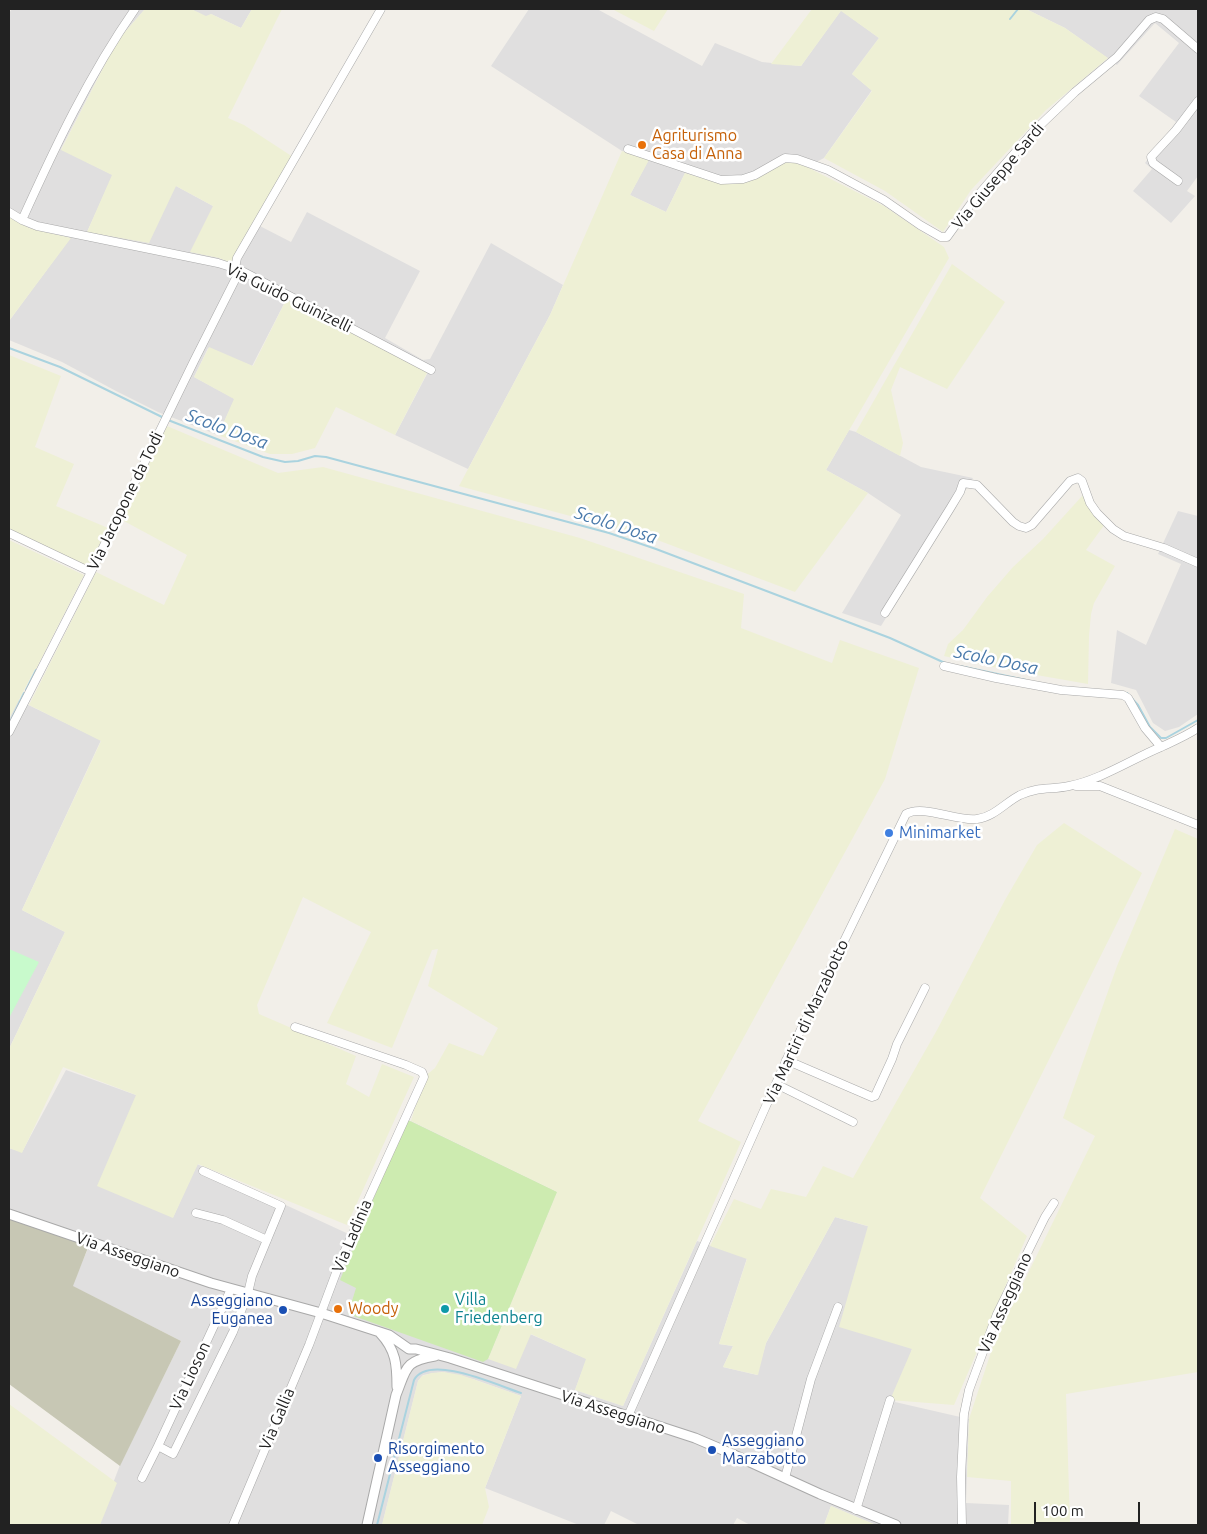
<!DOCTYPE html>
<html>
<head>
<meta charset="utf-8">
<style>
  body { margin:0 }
  #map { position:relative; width:1207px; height:1534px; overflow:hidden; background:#f2efe9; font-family:Ubuntu,sans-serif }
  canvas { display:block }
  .frame { position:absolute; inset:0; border:10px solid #222; pointer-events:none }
  .scale { position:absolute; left:1034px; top:1502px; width:106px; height:22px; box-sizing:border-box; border:2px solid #222; border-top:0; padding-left:6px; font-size:15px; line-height:18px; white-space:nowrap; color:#222; -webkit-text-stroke:4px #fff; paint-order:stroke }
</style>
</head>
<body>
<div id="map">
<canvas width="1207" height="1534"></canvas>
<div class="frame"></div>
<div class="scale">100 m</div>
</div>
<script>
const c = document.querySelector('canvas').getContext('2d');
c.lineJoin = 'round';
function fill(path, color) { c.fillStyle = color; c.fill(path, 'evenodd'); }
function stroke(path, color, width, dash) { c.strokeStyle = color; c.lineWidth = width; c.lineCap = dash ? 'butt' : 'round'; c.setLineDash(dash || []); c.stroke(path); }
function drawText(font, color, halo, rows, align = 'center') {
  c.font = font + ' Ubuntu,sans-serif'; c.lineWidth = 5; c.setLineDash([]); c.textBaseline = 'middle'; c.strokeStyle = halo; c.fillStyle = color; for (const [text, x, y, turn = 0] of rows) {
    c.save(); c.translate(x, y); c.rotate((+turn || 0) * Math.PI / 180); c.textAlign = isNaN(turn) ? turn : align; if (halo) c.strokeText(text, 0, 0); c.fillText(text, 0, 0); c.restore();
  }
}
fill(new Path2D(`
  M12,9H145L117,41L61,149L113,175L87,232L176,186L213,206L219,258L232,263L233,258L254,223L291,242L307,212L420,271L385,338L423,360L430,359L491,243L563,285L550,315L468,469L395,435L428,372L287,298L252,366L208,348L194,377L235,399L218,435L158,412L116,391L62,362L9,340V321L70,238L29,228L9,217V13Z
  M191,9H252L241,28L211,14L206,17Z
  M529,9H597L702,66L715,43L762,62L801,66L841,10L879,38L852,74L872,90L824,158L807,167L797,163L736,183L708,180L685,173L666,212L630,195L648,160L622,151L491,66Z
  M1026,9H1198V176L1187,191L1195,196L1171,223L1133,191L1152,169L1145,163L1176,122L1139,96L1179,43L1155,23L1117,65L1065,28Z
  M849,430L856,432L921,467L973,478L881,626L842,613L901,515L868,493L826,470Z
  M1178,511L1198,516V714L1179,727L1165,731L1153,723L1136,690L1111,683L1117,630L1146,645L1181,564L1158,554Z
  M18,700L101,740L22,910L65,932L9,1049V719Z
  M66,1070L136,1095L173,1217L197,1164L355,1237L411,1121L557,1192L488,1359L530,1334L587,1359L575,1390L623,1406L697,1241L747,1258L719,1344L733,1346L723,1367L757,1375L766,1343L835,1217L874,1228L912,1349L895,1402L969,1419L966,1503L1009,1505L1008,1525H876L831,1506L824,1525H750L737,1518L733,1525H639L611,1511L604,1525H579L485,1488L521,1396L473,1379L443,1372L423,1375L418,1381L382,1525H97L120,1465L181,1341L72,1286L89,1246L9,1217V1148L22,1152Z`), '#e0dfdf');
fill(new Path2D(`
  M9,1217L89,1245L73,1286L181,1341L120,1466L9,1384Z`), '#c7c7b4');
fill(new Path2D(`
  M145,9H191L206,16L211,14L241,28L252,9H282L228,118L244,125L293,157L233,258V264L219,258L190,252L213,206L176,186L149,243L87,232L112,175L61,150L117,41Z
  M612,9H668L654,31Z
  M812,9H1026L1065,28L1108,58L1046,110L971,190L943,232L885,191L824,158L872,91L852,74L879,38L841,11L801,66L771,64Z
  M622,151L649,160L630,195L666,212L685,173L708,180L736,183L748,180L781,164L789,161L807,167L884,206L944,247L949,258L826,470L868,493L795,592L652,538L459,486L550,315Z
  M9,217L29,228L71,238L9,321Z
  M952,264L1005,302L947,389L900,367L891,390L903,443L900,456L856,432Z
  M287,298L428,371L395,435L336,407L315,448L292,454H270L218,435L234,399L194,377L209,347L253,366Z
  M9,355L61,376L35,447L74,464L56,506L108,528L88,567L9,530Z
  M167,426L278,473L323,467L580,538L744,594L741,628L832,663L840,640L919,668L885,779L698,1121L741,1142L623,1406L575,1390L586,1359L531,1334L516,1369L488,1359L557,1192L411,1121L424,1077L435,1068L449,1043L483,1056L498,1028L428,986L438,949L432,950L392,1048L327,1023L371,932L303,897L257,1005L259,1014L356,1056L346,1084L369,1097L382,1064L414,1077L347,1225L198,1164L173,1218L97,1186L136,1095L63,1067L22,1153L9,1148V1049L65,932L22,910L101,741L29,705L96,572L164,605L187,555L122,520Z
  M1083,495L1090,510L1105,524L1086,550L1115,566L1094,603L1091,614L1089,636L1088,684L1002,669L944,656L948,644L963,630L987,597L1013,567L1043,539Z
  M9,540L84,575L36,669H35L9,719Z
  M1064,823L1142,873L980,1198L1027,1236L954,1405L890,1400L912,1349L839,1327L868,1226L835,1217L766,1343L758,1375L723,1367L733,1346L719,1344L747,1259L710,1246L734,1199L761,1209L771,1189L806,1197L823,1166L853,1178L937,1030L1005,900L1037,845Z
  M1175,829L1198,839V1372L1066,1394L1070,1525H1011V1481L967,1477L969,1419L994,1343L1095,1136L1063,1118L1117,966Z
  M431,1373L443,1372L461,1375L521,1396L485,1488L489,1507L482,1525H382L418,1381L422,1376Z
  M9,1404L117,1483L100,1525H9Z
  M831,1506L876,1525H824Z`), '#eef0d5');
fill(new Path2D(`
  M406,1119L557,1192L488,1359L483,1362L348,1314L356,1288L340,1280Z`), '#cdebb0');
fill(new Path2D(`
  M9,949L39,962L9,1018Z`), '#c8facc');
stroke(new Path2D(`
  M1010,19L1018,9
  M9,348L60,367L164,418
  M168,420L263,457L285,462L298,461L315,456L326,457L609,533L656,549L890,638L945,663
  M960,666L1026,680
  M26,690L36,670
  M1127,693L1138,705L1150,727L1161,738H1166L1198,720
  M9,724L24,693
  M377,1525L414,1380C429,1353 499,1386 521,1393`), '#aad3df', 2);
const minor = new Path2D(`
  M628,149L721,180L743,179L755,175L785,158L797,159L828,170L884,200L920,225L941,237H947L973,201L1034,131L1075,92L1117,57L1149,20L1156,17L1163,19L1198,49
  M1178,181L1153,163L1151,157L1176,130L1198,101
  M9,212L22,220L37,226L218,263L240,270L431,370
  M22,220C55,147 89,75 135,9
  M235,268L237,258L381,9
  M9,533L91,572
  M885,613L951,507L960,492L963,483L977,485L1013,522L1019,526L1026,528L1032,525L1070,481L1078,478L1082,481L1090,503L1097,513L1113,529L1124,536L1164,548L1198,563
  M944,666L996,678L1061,690L1123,695L1128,698L1145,728L1161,747
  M9,732L91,572L194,361L240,270
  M1076,786H1100L1198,825
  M786,1060L872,1097L875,1096L892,1059L897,1044L925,988
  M776,1084L853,1122
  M203,1171L281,1206L252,1276L248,1293L233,1332L173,1454L158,1446L231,1289
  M196,1213L223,1220L267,1240
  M628,1416L790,1052L906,814C923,804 957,822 977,819C994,817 1006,802 1020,795C1040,786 1051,790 1069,786C1100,780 1132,759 1161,747C1174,741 1186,736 1198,728
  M142,1478L158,1446
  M785,1478L811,1379L838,1307
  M856,1510L890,1400
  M233,1525L309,1345L342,1257L424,1077L422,1072L406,1065L295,1027
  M962,1525L961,1477L964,1414L969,1390L997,1314L1045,1217L1054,1203`);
const tertiary = new Path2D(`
  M9,1214L211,1283L321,1313L389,1335L409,1349H416L450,1358L695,1438L730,1453L820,1494L896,1525
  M380,1333C396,1350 397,1365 397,1387
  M367,1525L396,1395C407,1368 404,1361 435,1356`);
stroke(minor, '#a9a9a9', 9);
stroke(tertiary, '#a9a9a9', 11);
stroke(minor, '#fff', 8);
stroke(tertiary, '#fff', 9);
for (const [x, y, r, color] of [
  [642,145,5,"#e8710a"],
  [889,833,5,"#3f7fe0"],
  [338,1309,5,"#e8710a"],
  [445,1309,5,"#0f9aa8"],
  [283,1310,5,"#1a4fb4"],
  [712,1450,5,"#1a4fb4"],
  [378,1458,5,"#1a4fb4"]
]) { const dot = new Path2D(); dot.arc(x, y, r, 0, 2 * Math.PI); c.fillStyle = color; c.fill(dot); stroke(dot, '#fff', 2); }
drawText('16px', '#c56008', '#fff', [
  ["Agriturismo",652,136],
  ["Casa di Anna",652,154],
  ["Woody",348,1309]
], 'left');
drawText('16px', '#222', '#fff', [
  ["Via Giuseppe Sardi",998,176,-50],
  ["Via Guido Guinizelli",289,298,26],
  ["Via Jacopone da Todi",125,501,-64],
  ["Via Martiri di Marzabotto",806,1022,-65],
  ["Via Ladinia",352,1236,-67],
  ["Via Asseggiano",128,1255,19],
  ["Via Asseggiano",1005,1303,-66],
  ["Via Lioson",190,1376,-65],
  ["Via Asseggiano",613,1412,18],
  ["Via Gallia",277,1419,-67]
]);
drawText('16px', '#366cbe', '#fff', [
  ["Minimarket",899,833]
], 'left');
drawText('16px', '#0d838f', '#fff', [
  ["Villa",455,1300],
  ["Friedenberg",455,1318]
], 'left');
drawText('16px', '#164399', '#fff', [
  ["Asseggiano",273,1301,"right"],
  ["Euganea",273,1319,"right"],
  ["Asseggiano",722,1441],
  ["Marzabotto",722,1459],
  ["Risorgimento",388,1449],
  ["Asseggiano",388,1467]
], 'left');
drawText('italic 18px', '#4a7aab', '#fff', [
  ["Scolo Dosa",227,429,20],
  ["Scolo Dosa",616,525,18],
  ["Scolo Dosa",996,660,12]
]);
</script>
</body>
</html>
